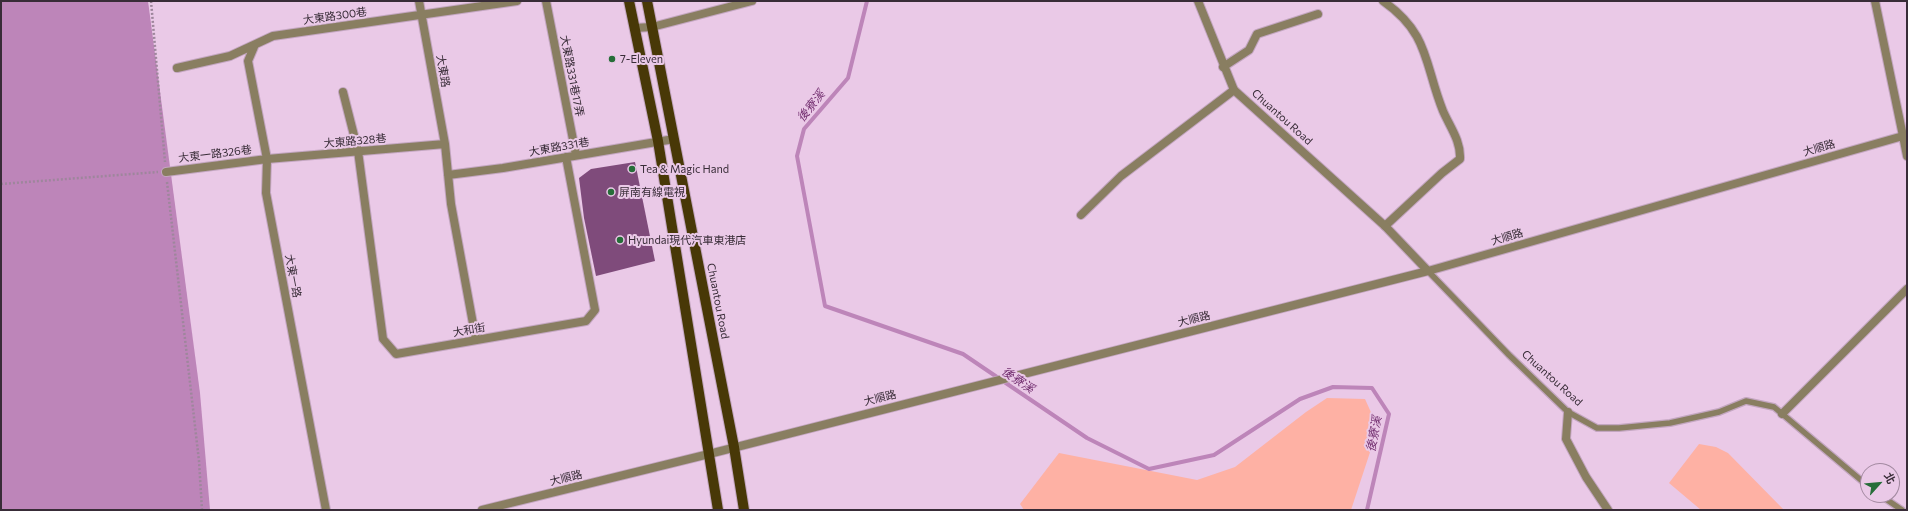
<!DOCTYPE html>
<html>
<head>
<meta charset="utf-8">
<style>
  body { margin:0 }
  #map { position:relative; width:1908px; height:511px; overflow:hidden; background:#eac9e7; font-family:Commissioner,"Noto Sans TC",sans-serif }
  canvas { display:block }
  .frame { position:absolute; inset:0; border:2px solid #382c37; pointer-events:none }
  .north { position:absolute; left:1860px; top:463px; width:40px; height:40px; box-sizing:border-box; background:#eac9e7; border:1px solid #a38aa1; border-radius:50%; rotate:63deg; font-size:11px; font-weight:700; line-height:16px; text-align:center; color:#382c37 }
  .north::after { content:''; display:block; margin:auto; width:14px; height:18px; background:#266d39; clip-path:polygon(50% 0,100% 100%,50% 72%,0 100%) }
</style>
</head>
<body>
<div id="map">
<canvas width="1908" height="511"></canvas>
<div class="frame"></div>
<div class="north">北</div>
</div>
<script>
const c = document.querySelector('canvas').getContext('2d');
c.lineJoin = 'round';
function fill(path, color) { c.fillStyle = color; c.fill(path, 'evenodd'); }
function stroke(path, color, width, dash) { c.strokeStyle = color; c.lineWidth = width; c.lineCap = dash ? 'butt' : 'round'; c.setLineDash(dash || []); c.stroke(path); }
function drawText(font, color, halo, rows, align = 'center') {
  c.font = font + ' Commissioner,"Noto Sans TC",sans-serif'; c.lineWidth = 4; c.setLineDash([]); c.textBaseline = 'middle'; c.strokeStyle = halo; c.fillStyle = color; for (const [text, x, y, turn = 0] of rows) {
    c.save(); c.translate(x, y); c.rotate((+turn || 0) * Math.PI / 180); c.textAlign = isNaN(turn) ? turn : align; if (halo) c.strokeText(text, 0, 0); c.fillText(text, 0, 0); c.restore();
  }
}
fill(new Path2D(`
  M1327,398L1365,399L1378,428L1351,510H1024L1020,504L1059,453L1197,480L1235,467L1306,412Z
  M1699,444L1716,447L1728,453L1784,510H1701L1669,483Z`), '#feb1a4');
fill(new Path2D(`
  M1,1H148L200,393L210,510H1Z`), '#bd85b9');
stroke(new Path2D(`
  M867,1L848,78L804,129L797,156L825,306L963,354L1087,438L1149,469L1214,455L1300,399L1333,387L1372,388L1389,414L1367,510`), '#bd85b9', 4);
fill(new Path2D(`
  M635,162L655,261L596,276L584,218L579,178L591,169Z`), '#7f4b7b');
const service = new Path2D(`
  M1428,271L1509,355L1568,412L1597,428H1619L1670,423L1719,412L1746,401L1774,407L1868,486
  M1880,495L1902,510`);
const minor = new Path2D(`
  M419,1L445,144L451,204L476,340
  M546,1L576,155
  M1383,1C1430,34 1424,64 1443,111C1450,127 1461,141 1460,159L1442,173L1385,226
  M1875,1L1903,136L1907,135
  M254,47L248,61L267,159L266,193L326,510
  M1223,67L1249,50L1257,34L1318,14
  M177,68L230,56L273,36L517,1
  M343,92L358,151L383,339L396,354L586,321L595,310L566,157
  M166,172L267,159L445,144
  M448,175L503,168L674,139
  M1081,215L1121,176L1234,90
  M1568,412L1566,439L1586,477L1608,510
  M1782,414L1907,289
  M482,510L709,454L1428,271`);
const tertiary = new Path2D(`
  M1198,1L1234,90L1385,226L1428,271L1903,136L1907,156
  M634,28L652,27L752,1`);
const primary = new Path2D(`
  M629,1L658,141L718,510
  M647,1L734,447L744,510`);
stroke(service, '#c3a6c0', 8);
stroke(minor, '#c3a6c0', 10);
stroke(tertiary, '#c3a6c0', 10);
stroke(primary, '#c3a6c0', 12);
stroke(new Path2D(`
  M151,1L165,162
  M167,182L199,461L202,510
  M1,184L158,172`), '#9e869c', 2.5, [2, 2]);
stroke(service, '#897e61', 5.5);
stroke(minor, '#897e61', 8);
stroke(tertiary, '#897e61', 8);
stroke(primary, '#483807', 10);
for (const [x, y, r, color] of [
  [612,59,4,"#266d39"],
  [632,169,4,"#266d39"],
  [611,192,4,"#266d39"],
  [620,240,4,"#266d39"]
]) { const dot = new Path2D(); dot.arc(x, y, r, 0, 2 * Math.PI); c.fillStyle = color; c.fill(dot); stroke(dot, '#eac9e7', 1.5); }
drawText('11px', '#382c37', '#eac9e7', [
  ["大東路300巷",335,16,-8],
  ["大東路",443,71,80],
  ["大東路331巷17弄",572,76,79],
  ["Chuantou Road",1282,117,42],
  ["大東路328巷",355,141,-5],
  ["大東路331巷",559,147,-10],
  ["大順路",1819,148,-16],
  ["大東一路326巷",215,154,-7],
  ["大順路",1507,237,-16],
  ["大東一路",293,276,79],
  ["Chuantou Road",718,301,79],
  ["大順路",1194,319,-14],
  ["大和街",469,330,-10],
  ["Chuantou Road",1552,378,42],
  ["大順路",880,398,-14],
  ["大順路",566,478,-14]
]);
drawText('11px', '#382c37', '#eac9e7', [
  ["7-Eleven",620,59],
  ["Tea & Magic Hand",640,169],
  ["屏南有線電視",619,192],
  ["Hyundai現代汽車東港店",628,240]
], 'left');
drawText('italic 12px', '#743071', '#eac9e7', [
  ["後寮溪",811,106,-51],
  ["後寮溪",1018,380,34],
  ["後寮溪",1374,434,-79]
]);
</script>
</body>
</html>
